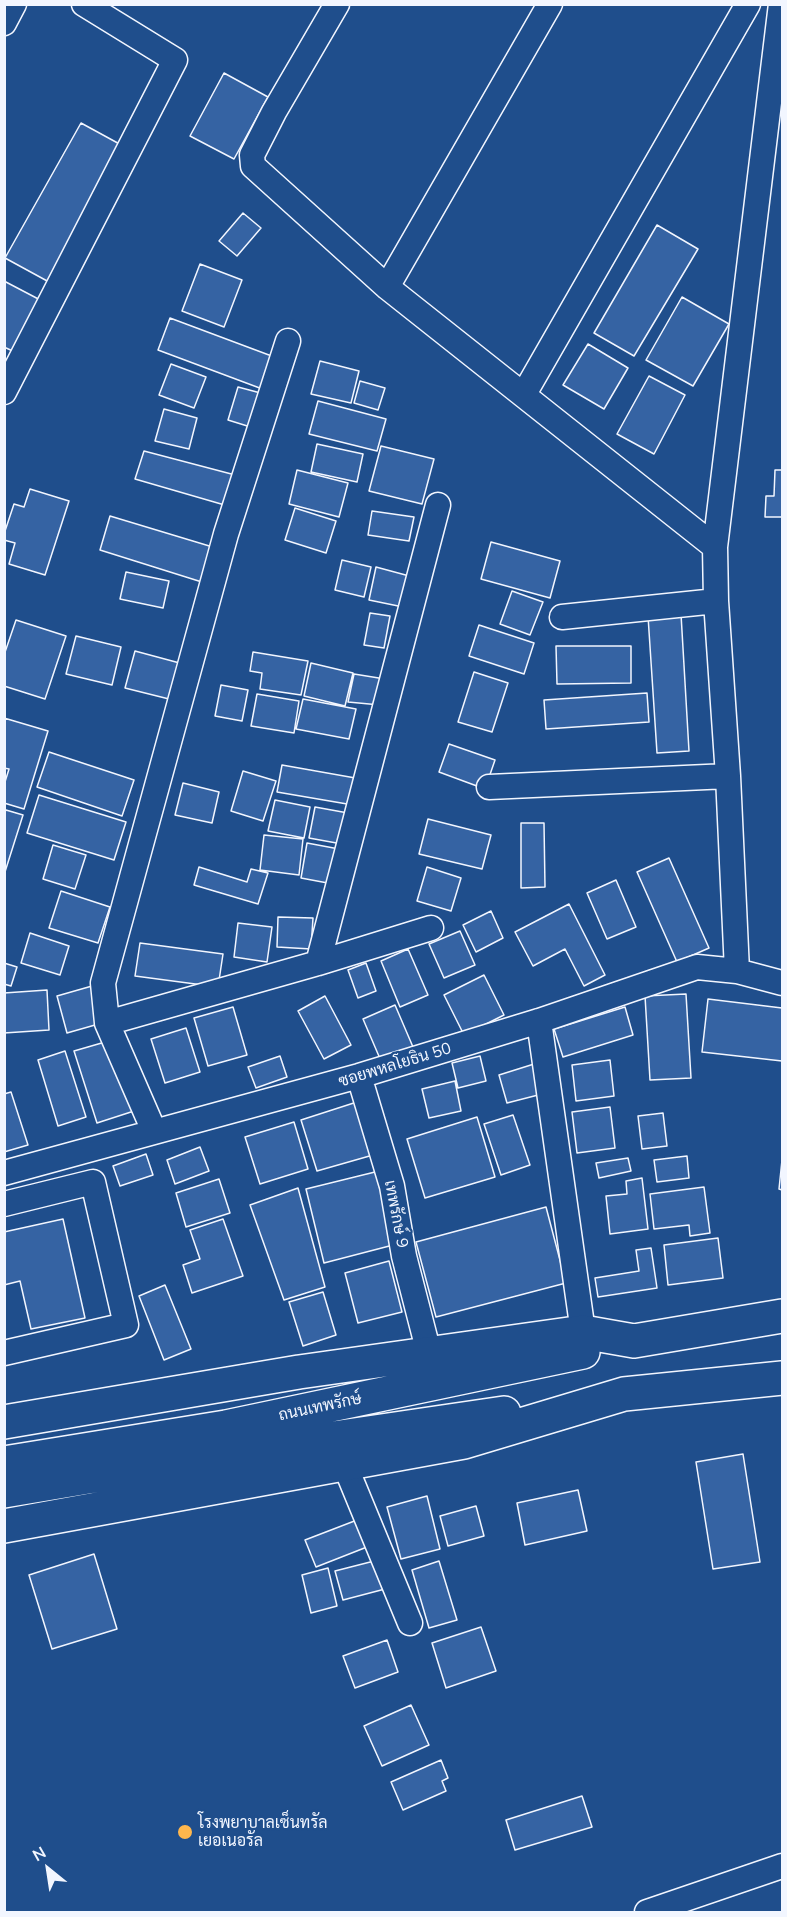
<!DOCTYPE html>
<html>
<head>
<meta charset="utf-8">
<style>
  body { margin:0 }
  #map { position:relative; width:787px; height:1917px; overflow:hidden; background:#1f4e8c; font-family:Mulish,sans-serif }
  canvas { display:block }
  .frame { position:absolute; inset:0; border:6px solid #f2f6ff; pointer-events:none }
  .north { position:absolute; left:18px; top:1839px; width:60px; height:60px; -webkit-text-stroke:4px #1f4e8c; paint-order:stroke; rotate:330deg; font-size:16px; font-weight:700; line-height:24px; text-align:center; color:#f2f6ff }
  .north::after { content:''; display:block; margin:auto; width:21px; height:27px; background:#f2f6ff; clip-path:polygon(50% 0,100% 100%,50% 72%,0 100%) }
</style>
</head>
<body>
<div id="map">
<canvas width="787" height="1917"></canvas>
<div class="frame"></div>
<div class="north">N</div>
</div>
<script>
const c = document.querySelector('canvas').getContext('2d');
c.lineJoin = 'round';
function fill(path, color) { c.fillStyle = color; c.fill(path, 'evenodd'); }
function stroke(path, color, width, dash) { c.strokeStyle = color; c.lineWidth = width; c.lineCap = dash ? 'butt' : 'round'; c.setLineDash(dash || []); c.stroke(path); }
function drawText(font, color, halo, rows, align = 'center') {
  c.font = font + ' Mulish,Sarabun,sans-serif'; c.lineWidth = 4.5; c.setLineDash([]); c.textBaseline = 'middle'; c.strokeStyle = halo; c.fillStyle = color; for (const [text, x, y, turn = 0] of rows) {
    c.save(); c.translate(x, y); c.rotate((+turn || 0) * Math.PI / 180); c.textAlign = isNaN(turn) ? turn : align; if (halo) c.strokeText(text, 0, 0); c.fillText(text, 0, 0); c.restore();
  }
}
const building = new Path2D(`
  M224,73L268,97L234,159L190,136Z
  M81,123L125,147L49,282L5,258Z
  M243,213L261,228L237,256L219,241Z
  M657,225L698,249L634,356L594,333Z
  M200,264L242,280L224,327L182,311Z
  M4,281L46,303L19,354L4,347Z
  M682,297L729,324L693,386L646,360Z
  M170,318L277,358L265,390L158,350Z
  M588,344L628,368L604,409L563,385Z
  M320,361L359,371L351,403L311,394Z
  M171,364L206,377L194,408L159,395Z
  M649,376L685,395L654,454L617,434Z
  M360,381L385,388L378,410L354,403Z
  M238,387L268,395L257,429L228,420Z
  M318,401L386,419L377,451L309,434Z
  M164,409L197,418L189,449L155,441Z
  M317,444L363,454L357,482L311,472Z
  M381,446L434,459L422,504L369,491Z
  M144,451L239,476L228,506L135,479Z
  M297,470L348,483L339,517L289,504Z
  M775,470H782V517H765L766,496H774Z
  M30,489L69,501L45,575L9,564L15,543L4,540V534L14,504L24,507Z
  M295,508L336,521L326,553L285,540Z
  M372,511L414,517L409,541L368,535Z
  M110,516L216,548L205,583L100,550Z
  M491,542L560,561L550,598L481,579Z
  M342,560L371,567L364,597L335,590Z
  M376,567L413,577L408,608L369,600Z
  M126,572L169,581L163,608L120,599Z
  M512,591L543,602L530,635L500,624Z
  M370,613L390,616L384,648L364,645Z
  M681,614L689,751L657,753L648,616Z
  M16,620L66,636L45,699L4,686V655Z
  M479,625L534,643L524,674L469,656Z
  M76,636L121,647L112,685L66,674Z
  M556,646H631V683L557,684Z
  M135,651L187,665L177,701L125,688Z
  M253,652L308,661L301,695L260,689L262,673L250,671Z
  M311,663L353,673L345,706L304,696Z
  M474,672L508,683L492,732L458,722Z
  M354,674L385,679L380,705L348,702Z
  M221,685L248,690L242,721L215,716Z
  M647,693L649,722L546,729L544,700Z
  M257,694L299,701L294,733L251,726Z
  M303,699L356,709L349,739L296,729Z
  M4,718L48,731L24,809L4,803V785L9,769L4,768Z
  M449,744L495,760L485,789L439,772Z
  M49,752L134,780L122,816L37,787Z
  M282,765L361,779L353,805L277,792Z
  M243,771L276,781L263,821L231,811Z
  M183,783L219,792L212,823L175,815Z
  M39,795L126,822L114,860L27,833Z
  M275,800L310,807L304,838L268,831Z
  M315,807L348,813L342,844L309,838Z
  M6,810L23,815L4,875V814Z
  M428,819L491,835L482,869L419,854Z
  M521,823H544L545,887L521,888Z
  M264,835L303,839L299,875L260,870Z
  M307,843L339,849L333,884L301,878Z
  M53,845L86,855L75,889L43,879Z
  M669,858L709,948L677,962L637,872Z
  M199,867L247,882L251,869L268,873L258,904L194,885Z
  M427,867L461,878L451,911L417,901Z
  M616,880L636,927L607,939L587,893Z
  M61,891L110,907L98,943L49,928Z
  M569,904L605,975L584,986L565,949L533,966L515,932Z
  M491,911L503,938L476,952L463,925Z
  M278,917L313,918L311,949L277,947Z
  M238,923L272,927L267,962L234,957Z
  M460,931L475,965L444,978L429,944Z
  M30,933L69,946L60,975L21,963Z
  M140,943L223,954L218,987L135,976Z
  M408,949L428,995L400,1007L381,961Z
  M4,963L17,967L11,986L4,984Z
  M366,963L376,991L358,998L348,970Z
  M484,975L504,1015L464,1035L444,995Z
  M92,986L102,1023L67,1033L57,996Z
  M47,990L49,1030L4,1033V993Z
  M686,994L691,1078L650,1080L645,996Z
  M325,996L351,1045L324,1059L298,1011Z
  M708,999L782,1008V1061L702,1052Z
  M395,1005L413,1047L381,1061L363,1019Z
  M233,1007L247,1055L208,1066L194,1018Z
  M625,1007L633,1035L563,1057L554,1029Z
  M186,1028L200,1072L165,1083L151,1039Z
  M112,1040L134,1111L97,1123L74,1051Z
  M65,1051L86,1117L58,1126L38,1060Z
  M280,1056L287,1077L256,1088L248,1067Z
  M480,1056L486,1081L458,1088L452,1063Z
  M610,1060L614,1096L576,1101L572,1065Z
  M534,1064L542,1094L507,1103L499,1075Z
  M455,1081L461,1111L429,1118L422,1089Z
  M11,1092L28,1145L4,1152V1094Z
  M363,1100L380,1153L317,1171L301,1120Z
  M610,1107L615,1148L577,1153L572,1112Z
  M663,1113L667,1146L642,1149L638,1116Z
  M513,1115L530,1165L501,1175L484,1124Z
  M477,1117L495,1177L425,1198L407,1139Z
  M294,1122L308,1169L260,1184L245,1137Z
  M200,1147L209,1171L175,1184L167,1160Z
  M146,1154L153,1175L120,1186L113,1166Z
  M687,1156L689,1178L657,1182L654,1160Z
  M628,1158L631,1171L599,1178L596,1163Z
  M782,1160V1190L779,1189Z
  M379,1171L397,1244L324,1263L306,1189Z
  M642,1178L648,1229L610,1234L606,1196L627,1194L626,1181Z
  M219,1179L230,1213L186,1227L176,1193Z
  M704,1187L710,1233L690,1236L689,1225L654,1229L650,1194Z
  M298,1188L325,1287L284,1300L250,1205Z
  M546,1207L566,1283L436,1317L416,1242Z
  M63,1219L85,1318L31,1329L20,1281L4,1285V1232Z
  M223,1219L243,1276L192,1293L183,1265L200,1259L190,1230Z
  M718,1238L723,1278L668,1285L664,1245Z
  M651,1248L657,1288L598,1297L595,1278L639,1271L636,1250Z
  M389,1261L402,1312L358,1323L345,1273Z
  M165,1285L191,1349L164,1360L139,1296Z
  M323,1292L336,1335L303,1346L289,1302Z
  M743,1454L760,1562L713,1569L696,1462Z
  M578,1490L587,1531L525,1545L517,1503Z
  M427,1496L440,1549L401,1559L387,1507Z
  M476,1506L484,1536L448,1546L440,1516Z
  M357,1520L367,1547L316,1567L305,1540Z
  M94,1554L117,1629L52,1649L29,1575Z
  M378,1560L385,1589L343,1600L335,1571Z
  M439,1561L457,1620L429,1628L412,1570Z
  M328,1568L337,1606L311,1613L302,1575Z
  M481,1627L496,1671L446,1688L432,1643Z
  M387,1640L398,1672L355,1688L343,1656Z
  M411,1705L429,1745L382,1766L364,1726Z
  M441,1760L448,1778L442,1781L446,1791L403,1810L391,1782Z
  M582,1796L592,1827L515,1850L506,1820Z`);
fill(building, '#3563a3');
stroke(building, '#f2f6ff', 1.5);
const minor = new Path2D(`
  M337,4L274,112L252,155L253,166L387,287L715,547
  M4,23L14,4
  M387,287L550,4
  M4,392L175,60L84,4
  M524,394L748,4
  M562,617L716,601
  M489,787L728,776
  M318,963L438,505
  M737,971L728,776L716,601L715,547L781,4
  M539,1021L583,1332
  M107,1023L318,963L431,928
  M359,1076L392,1186L404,1256L429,1353
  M154,1131L107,1023L103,983L226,534L288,341
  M4,1173L359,1076L539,1021L697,967L737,971L782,983
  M4,1204L93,1182L126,1325L4,1353
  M344,1463L410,1623
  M647,1912L782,1866`);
const secondary = new Path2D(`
  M4,1422L299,1372L583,1332L634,1341L782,1316
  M4,1463L226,1427L583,1352
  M4,1491L232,1453L504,1413
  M4,1526L464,1442L624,1394L782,1378`);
stroke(minor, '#f2f6ff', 27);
stroke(secondary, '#f2f6ff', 36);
stroke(minor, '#1f4e8c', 24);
stroke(secondary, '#1f4e8c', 33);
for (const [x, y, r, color] of [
  [185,1832,8,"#ffb74d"]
]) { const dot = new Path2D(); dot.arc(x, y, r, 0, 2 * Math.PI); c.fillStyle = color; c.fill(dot); stroke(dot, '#1f4e8c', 2); }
drawText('16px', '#f2f6ff', '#1f4e8c', [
  ["ซอยพหลโยธิน 50",395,1065,-17],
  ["เทพรักษ์ 9",396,1214,79],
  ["ถนนเทพรักษ์",320,1407,-12]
]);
drawText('16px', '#f2f6ff', '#1f4e8c', [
  ["โรงพยาบาลเซ็นทรัล",198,1823],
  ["เยอเนอรัล",198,1841]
], 'left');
</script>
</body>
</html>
